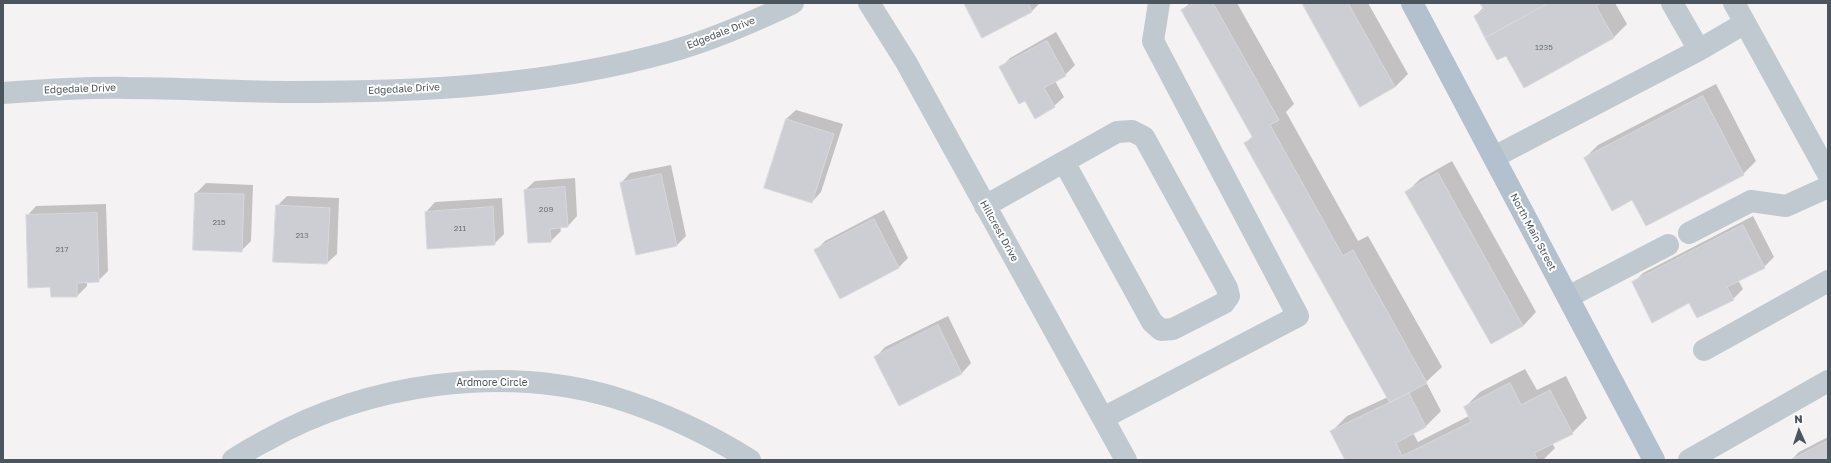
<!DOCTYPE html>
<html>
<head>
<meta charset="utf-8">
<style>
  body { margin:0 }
  #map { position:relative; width:1831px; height:463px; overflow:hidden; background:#f4f2f2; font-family:"Golos Text",sans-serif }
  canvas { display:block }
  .frame { position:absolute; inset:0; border:4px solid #4a555e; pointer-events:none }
  .north { position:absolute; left:1779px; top:411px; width:40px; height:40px; -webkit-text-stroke:3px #fff; paint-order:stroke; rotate:357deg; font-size:11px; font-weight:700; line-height:16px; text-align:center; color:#4a555e }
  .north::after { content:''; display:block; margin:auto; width:14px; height:18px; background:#4a555e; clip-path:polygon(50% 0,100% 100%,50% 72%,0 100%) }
</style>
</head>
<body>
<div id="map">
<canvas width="1831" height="463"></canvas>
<div class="frame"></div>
<div class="north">N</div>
</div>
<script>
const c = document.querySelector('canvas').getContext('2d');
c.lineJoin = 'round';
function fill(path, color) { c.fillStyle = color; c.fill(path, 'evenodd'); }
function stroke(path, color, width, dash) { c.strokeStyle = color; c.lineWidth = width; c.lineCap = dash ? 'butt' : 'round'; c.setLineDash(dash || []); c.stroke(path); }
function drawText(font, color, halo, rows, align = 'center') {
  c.font = font + ' "Golos Text",sans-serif'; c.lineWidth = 4; c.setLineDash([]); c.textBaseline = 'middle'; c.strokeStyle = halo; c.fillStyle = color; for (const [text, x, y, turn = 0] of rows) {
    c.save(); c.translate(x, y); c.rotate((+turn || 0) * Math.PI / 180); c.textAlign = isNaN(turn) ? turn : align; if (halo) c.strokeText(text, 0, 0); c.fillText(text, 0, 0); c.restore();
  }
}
fill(new Path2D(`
  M965,3H1040L1032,11L983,37Z
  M1190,3H1237L1294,104L1286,112L1358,241L1368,236L1442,367L1426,382L1441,411L1426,426L1413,433L1418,442L1469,416L1465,407L1480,392L1525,369L1537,390L1566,376L1587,418L1572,433L1552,443L1555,448L1543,460H1346L1332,431L1347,416L1388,397L1245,143L1253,136L1182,10Z
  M1303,3H1368L1408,74L1395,87Z
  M1482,3H1615L1627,24L1614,37L1525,87L1506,54L1475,16L1484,7Z
  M1056,32L1075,65L1065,75L1055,81L1064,97L1054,106L1025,99L1000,68L1010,58Z
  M1716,84L1756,161L1743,174L1633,198L1585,158L1598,145Z
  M796,110L843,124L821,192L812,202L786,119Z
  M1452,161L1536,312L1523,326L1491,343L1407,192L1420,179Z
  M671,165L686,236L677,245L621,183L630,173Z
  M575,178L577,216L568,226L560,227L561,231L551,241L525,190L535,181Z
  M206,183L253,185L251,241L241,251L194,249L196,193Z
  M287,196L339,198L337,254L327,263L277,206Z
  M502,198L504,234L494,244L428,248L426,212L435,202Z
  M106,204L108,271L98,281H87V286L77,296H52L51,286L27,216L36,206Z
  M884,210L908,258L899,267L816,250L825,241Z
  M1753,216L1774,257L1764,267L1738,280L1743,289L1733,299L1633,283L1643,273Z
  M948,316L971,363L962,373L899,404L876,357L885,347Z
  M1828,437V460H1791L1799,452Z`), '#0003');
const building = new Path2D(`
  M964,3H1028L1032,12L982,38Z
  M1195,3H1213L1279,120L1270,125L1343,256L1353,250L1427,383L1390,403L1244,143L1253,138L1181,10Z
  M1302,3H1348L1395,87L1360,107Z
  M1480,3H1549L1485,38L1474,16L1484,10Z
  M1549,3H1601L1596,6L1614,38L1524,88L1506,56L1497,60L1485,38Z
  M1047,41L1066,76L1044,88L1055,107L1035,119L1025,101L1019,104L999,67Z
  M1703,96L1744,175L1646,226L1632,200L1612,211L1584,158Z
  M786,119L834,134L812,203L764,188Z
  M1438,173L1523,326L1491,344L1405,192Z
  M661,174L677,246L636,255L620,183Z
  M565,187L568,227L550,229L551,242L528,243L524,190Z
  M195,193L244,194L242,252L193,250Z
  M276,205L330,208L327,264L273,262Z
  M493,207L495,245L427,249L425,212Z
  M97,213L99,282L77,283V297H51L50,287L28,288L26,215Z
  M874,219L899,268L840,299L814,250Z
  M1743,225L1765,268L1727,287L1734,300L1697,318L1689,303L1652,323L1632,282Z
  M938,325L962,374L899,406L874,357Z
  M1510,383L1521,405L1550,390L1573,434L1534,453L1538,460H1345L1330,431L1409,393L1426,427L1396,443L1402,456L1471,422L1464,407Z
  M1828,441V460H1791Z`);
fill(building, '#ccced3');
stroke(building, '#d6d8dc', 1);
stroke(new Path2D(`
  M869,3L906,62L1126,460
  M1672,3L1699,50L1745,23
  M1734,3L1828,174
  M3,93C44,90 86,87 128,88C183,88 238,92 293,92C419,92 547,86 669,52C712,40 753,22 793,3
  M1494,157L1699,50
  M985,206L1117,132L1132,131L1144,137L1227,288L1229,296L1224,303L1173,329L1161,330L1152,322L1064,162
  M1689,233L1751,201L1786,206L1828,187
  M1568,297L1668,245
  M1704,350L1828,281
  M1103,418L1298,316L1153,41L1159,3
  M233,460C244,452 256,446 267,440C367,384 502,364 613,397C662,412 707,433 750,460
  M1689,460L1828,381`), '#c0c9cf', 22);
stroke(new Path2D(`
  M1412,3L1654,460`), '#b3c1ce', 22);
drawText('8px', '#6a737b', null, [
  ["1235",1544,47],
  ["209",546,209],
  ["215",219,222],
  ["211",460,228],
  ["213",302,235],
  ["217",62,249]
]);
drawText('10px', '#4a555e', '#fff', [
  ["Edgedale Drive",721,33,-21],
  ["Edgedale Drive",80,89,-2],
  ["Edgedale Drive",404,89,-3],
  ["Hillcrest Drive",999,231,61],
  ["North Main Street",1533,232,62],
  ["Ardmore Circle",492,383]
]);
</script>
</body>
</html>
